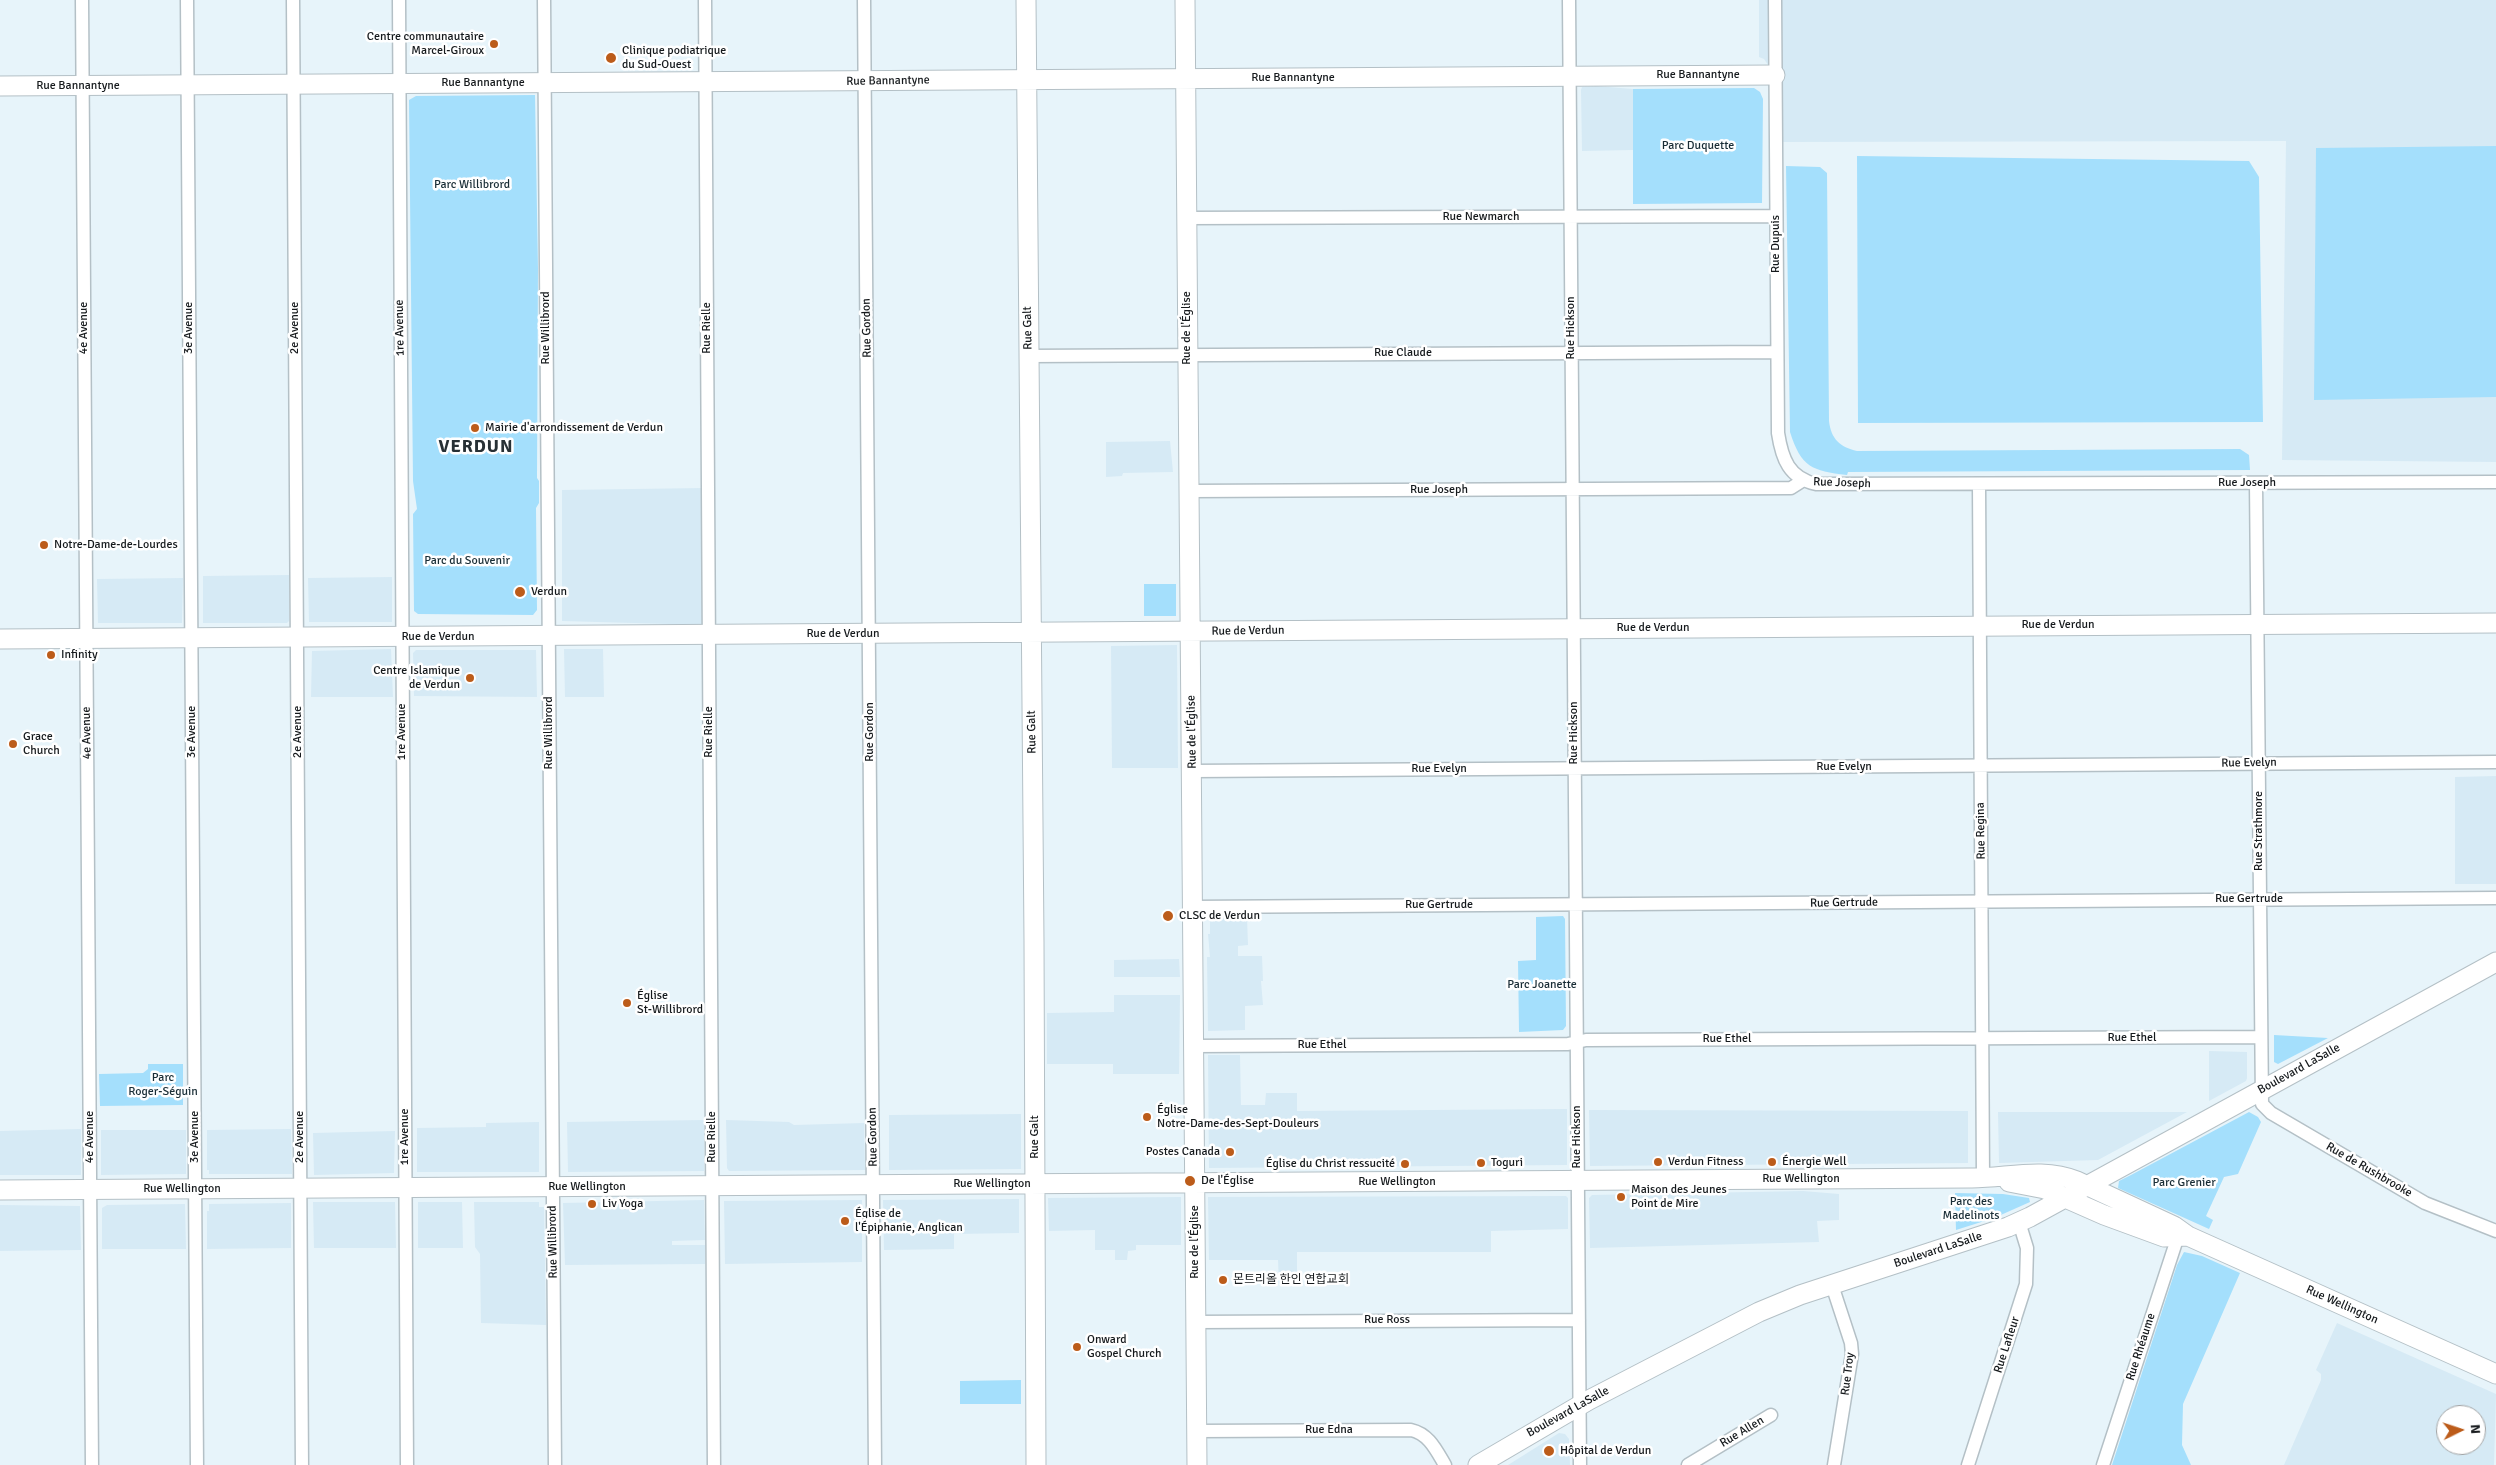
<!DOCTYPE html>
<html>
<head>
<meta charset="utf-8">
<style>
  body { margin:0 }
  #map { position:relative; width:2496px; height:1465px; overflow:hidden; background:#e7f4fa; font-family:Signika,sans-serif }
  canvas { display:block }
  .north { position:absolute; left:2436px; top:1405px; width:50px; height:50px; box-sizing:border-box; background:#fff; border:1px solid #a1a3a4; border-radius:50%; rotate:86deg; font-size:14px; font-weight:700; line-height:20px; text-align:center; color:#15191c }
  .north::after { content:''; display:block; margin:auto; width:18px; height:22px; background:#bc5c1a; clip-path:polygon(50% 0,100% 100%,50% 72%,0 100%) }
</style>
</head>
<body>
<div id="map">
<canvas width="2496" height="1465"></canvas>
<div class="north">N</div>
</div>
<script>
const c = document.querySelector('canvas').getContext('2d');
c.lineJoin = 'round';
function fill(path, color) { c.fillStyle = color; c.fill(path, 'evenodd'); }
function stroke(path, color, width, dash) { c.strokeStyle = color; c.lineWidth = width; c.lineCap = dash ? 'butt' : 'round'; c.setLineDash(dash || []); c.stroke(path); }
function drawText(font, color, halo, rows, align = 'center') {
  c.font = font + ' Signika,"Noto Sans KR",sans-serif'; c.lineWidth = 5; c.setLineDash([]); c.textBaseline = 'middle'; c.strokeStyle = halo; c.fillStyle = color; for (const [text, x, y, turn = 0] of rows) {
    c.save(); c.translate(x, y); c.rotate((+turn || 0) * Math.PI / 180); c.textAlign = isNaN(turn) ? turn : align; if (halo) c.strokeText(text, 0, 0); c.fillText(text, 0, 0); c.restore();
  }
}
fill(new Path2D(`
  M1759,0H2496V462L2282,460L2286,141L1781,142L1775,75L1764,59L1759,57Z
  M1596,86L1633,89V150L1582,151L1581,90L1582,87Z
  M1170,441L1173,472L1123,473L1122,476L1106,477V442Z
  M704,488L705,625L562,621V490Z
  M289,575V621L287,623H203V576Z
  M392,577V622H309L308,578Z
  M183,578L182,623H98L97,579Z
  M1177,645L1178,768H1112L1111,646Z
  M391,649L393,697H311L312,651Z
  M564,649H603L604,697H565Z
  M416,650H536L537,697L414,696L413,653Z
  M2496,776V884H2455V777Z
  M1247,918L1248,945L1238,946V956H1262L1263,981H1261L1263,1005L1245,1006V1030L1208,1031L1207,957H1210L1208,934H1210V919Z
  M1179,959L1180,977H1114V960Z
  M1114,995H1180L1179,1074H1113V1064H1047V1013L1114,1012Z
  M2209,1051L2247,1052V1078L2246,1081L2209,1101Z
  M1208,1055H1240L1241,1105H1265L1266,1093H1297V1111L1567,1109V1165L1209,1168Z
  M1589,1110L1968,1111V1163L1590,1166Z
  M1998,1112H2187L2098,1160L1999,1163Z
  M1021,1114V1169L889,1170V1115Z
  M704,1120V1171L568,1172L567,1122Z
  M726,1120L789,1122L794,1125L864,1123L865,1170L729,1171L727,1168Z
  M539,1122V1172H417V1128L486,1127V1123Z
  M81,1129V1175H0V1131Z
  M291,1129L292,1174H209V1170H207V1130Z
  M101,1130H186V1174L101,1175Z
  M395,1131L394,1173L314,1175L313,1133Z
  M1803,1191L1839,1194V1220L1817,1221L1819,1242L1590,1248L1589,1198L1592,1195Z
  M1566,1196L1568,1198V1229L1491,1231V1252H1297V1284H1279L1278,1260H1209L1208,1197Z
  M1181,1197V1245H1136V1250L1128,1251L1127,1260H1115V1250H1095V1230L1049,1231L1048,1198Z
  M1019,1199V1233L954,1234V1249L884,1250L883,1200Z
  M704,1200L705,1240L672,1241V1245H705V1264L565,1265L563,1203Z
  M862,1200V1262L725,1264L724,1201Z
  M313,1202H395L396,1248H314Z
  M418,1202H462L463,1248H418Z
  M474,1202H539V1207H544L546,1325L481,1323L480,1254L475,1247Z
  M291,1203V1248L207,1249V1211H209V1204Z
  M185,1204L186,1249H102V1208L107,1205Z
  M0,1205L80,1206L81,1250L0,1251Z
  M2337,1323L2496,1394L2494,1465H2284L2321,1380V1374L2316,1370ZM2446,1415H2476V1445H2446Z
  M1559,1433L1565,1434L1569,1439L1570,1465H1508Z`), '#d6eaf5');
fill(new Path2D(`
  M1754,88L1760,92L1763,99L1762,203L1633,204V89Z
  M535,95L538,269L537,478L539,481V503L536,508L537,610L533,615L418,614L414,611L413,514L417,509L413,481L409,100L416,96Z
  M2496,146V397L2314,400L2316,148Z
  M1857,156L2249,161L2259,177L2263,422L1858,423Z
  M1786,166L1820,167L1827,173L1829,421C1831,439 1840,447 1857,451L2240,449L2249,455L2250,470L1848,472L1847,475C1812,471 1801,467 1790,432Z
  M1144,584H1176V616H1144Z
  M1536,917L1563,916L1565,919L1566,1026L1563,1030L1519,1032L1518,961L1536,960Z
  M2274,1035L2328,1038L2278,1064L2274,1062Z
  M148,1064H183V1105L100,1106L99,1074L143,1073L148,1069Z
  M2249,1112L2258,1117L2261,1122L2238,1174L2224,1177L2206,1216L2213,1220L2209,1229L2118,1188L2119,1181L2131,1175Z
  M1955,1193L2003,1194L2029,1198L2030,1202L1994,1218L1956,1230Z
  M2184,1252L2202,1256L2240,1273L2183,1404L2182,1445L2191,1465H2112L2177,1265Z
  M1021,1380V1404H960V1381Z`), '#a4dffc');
const street = new Path2D(`
  M82,0L92,1465
  M187,0L197,1465
  M293,0L302,1465
  M399,0L407,1465
  M544,0L555,1465
  M705,0L714,1465
  M864,0L875,1465
  M1569,0L1580,1465
  M1775,0L1778,433C1782,459 1789,478 1816,484L2496,482
  M1187,218L1776,216
  M1028,356L1777,352
  M2256,483L2262,1104L2271,1113L2425,1203L2496,1231
  M1979,484L1983,1178
  M1190,491L1791,488L1802,481
  M1192,771L2496,762
  M1193,907L2496,898
  M1194,1046L1568,1044L1586,1040L2260,1037
  M1832,1285L1851,1343L1852,1354L1834,1465
  M1196,1322L1579,1320
  M1196,1431L1411,1430C1429,1434 1436,1450 1445,1465
  M1688,1465L1771,1415
  M1968,1465L2026,1284L2027,1248L2019,1222
  M2103,1465L2180,1230`);
const secondary = new Path2D(`
  M1026,0L1034,941L1036,1465
  M1185,0L1197,1465
  M0,86L1775,75
  M0,639C832,636 1664,625 2496,623
  M2009,1182L2045,1189L2104,1215L2164,1237L2188,1236
  M0,1190L1972,1178C2008,1178 2042,1167 2077,1181L2174,1226L2188,1236L2496,1374
  M1478,1465L1589,1400L1759,1312L1800,1295L2008,1227L2030,1217L2496,962`);
stroke(street, '#b4c0c6', 15);
stroke(secondary, '#b4c0c6', 21);
stroke(street, '#fff', 12);
stroke(secondary, '#fff', 19);
for (const [x, y, r, color] of [
  [494,44,5,"#bc5c1a"],
  [611,58,6,"#bc5c1a"],
  [475,428,5,"#bc5c1a"],
  [44,545,5,"#bc5c1a"],
  [520,592,6,"#bc5c1a"],
  [51,655,5,"#bc5c1a"],
  [470,678,5,"#bc5c1a"],
  [13,744,5,"#bc5c1a"],
  [1168,916,6,"#bc5c1a"],
  [627,1003,5,"#bc5c1a"],
  [1147,1117,5,"#bc5c1a"],
  [1230,1152,5,"#bc5c1a"],
  [1658,1162,5,"#bc5c1a"],
  [1772,1162,5,"#bc5c1a"],
  [1481,1163,5,"#bc5c1a"],
  [1405,1164,5,"#bc5c1a"],
  [1190,1181,6,"#bc5c1a"],
  [1621,1197,5,"#bc5c1a"],
  [592,1204,5,"#bc5c1a"],
  [845,1221,5,"#bc5c1a"],
  [1223,1280,5,"#bc5c1a"],
  [1077,1347,5,"#bc5c1a"],
  [1549,1451,6,"#bc5c1a"]
]) { const dot = new Path2D(); dot.arc(x, y, r, 0, 2 * Math.PI); c.fillStyle = color; c.fill(dot); stroke(dot, '#fff', 2); }
drawText('12px', '#15191c', '#fff', [
  ["Centre communautaire",484,37,"right"],
  ["Marcel-Giroux",484,51,"right"],
  ["Clinique podiatrique",622,51],
  ["du Sud-Ouest",622,65],
  ["Mairie d'arrondissement de Verdun",485,428],
  ["Notre-Dame-de-Lourdes",54,545],
  ["Verdun",531,592],
  ["Infinity",61,655],
  ["Centre Islamique",460,671,"right"],
  ["de Verdun",460,685,"right"],
  ["Grace",23,737],
  ["Church",23,751],
  ["CLSC de Verdun",1179,916],
  ["Église",637,996],
  ["St-Willibrord",637,1010],
  ["Église",1157,1110],
  ["Notre-Dame-des-Sept-Douleurs",1157,1124],
  ["Postes Canada",1220,1152,"right"],
  ["Verdun Fitness",1668,1162],
  ["Énergie Well",1782,1162],
  ["Toguri",1491,1163],
  ["Église du Christ ressucité",1395,1164,"right"],
  ["De l'Église",1201,1181],
  ["Maison des Jeunes",1631,1190],
  ["Point de Mire",1631,1204],
  ["Liv Yoga",602,1204],
  ["Église de",855,1214],
  ["l'Épiphanie, Anglican",855,1228],
  ["몬트리올 한인 연합교회",1233,1280],
  ["Onward",1087,1340],
  ["Gospel Church",1087,1354],
  ["Hôpital de Verdun",1560,1451]
], 'left');
drawText('12px', '#15191c', '#fff', [
  ["Rue Bannantyne",1698,75],
  ["Rue Bannantyne",1293,78],
  ["Rue Bannantyne",888,81,-1],
  ["Rue Bannantyne",483,83],
  ["Rue Bannantyne",78,86],
  ["Rue Newmarch",1481,217],
  ["Rue Dupuis",1776,244,-90],
  ["4e Avenue",84,328,-90],
  ["3e Avenue",189,328,-90],
  ["2e Avenue",295,328,-90],
  ["1re Avenue",400,328,-91],
  ["Rue Willibrord",546,328,-90],
  ["Rue Rielle",707,328,-90],
  ["Rue Gordon",867,328,-91],
  ["Rue Galt",1028,328,-91],
  ["Rue de l'Église",1187,328,-90],
  ["Rue Hickson",1571,328,-90],
  ["Rue Claude",1403,353],
  ["Rue Joseph",1842,483,2],
  ["Rue Joseph",2247,483],
  ["Rue Joseph",1439,490],
  ["Rue de Verdun",2058,625],
  ["Rue de Verdun",1653,628],
  ["Rue de Verdun",1248,631,-1],
  ["Rue de Verdun",843,634],
  ["Rue de Verdun",438,637],
  ["3e Avenue",192,732,-90],
  ["2e Avenue",298,732,-90],
  ["1re Avenue",402,732,-90],
  ["Rue Rielle",709,732,-90],
  ["Rue Gordon",870,732,-90],
  ["Rue Galt",1032,732,-91],
  ["Rue de l'Église",1192,732,-91],
  ["4e Avenue",87,733,-91],
  ["Rue Willibrord",549,733,-90],
  ["Rue Hickson",1574,733,-90],
  ["Rue Evelyn",2249,763,-1],
  ["Rue Evelyn",1844,767],
  ["Rue Evelyn",1439,769],
  ["Rue Regina",1981,831,-91],
  ["Rue Strathmore",2259,831,-90],
  ["Rue Gertrude",2249,899],
  ["Rue Gertrude",1844,903,-1],
  ["Rue Gertrude",1439,905],
  ["Rue Ethel",2132,1038],
  ["Rue Ethel",1727,1039],
  ["Rue Ethel",1322,1045],
  ["Boulevard LaSalle",2299,1069,-29],
  ["4e Avenue",90,1137,-90],
  ["3e Avenue",195,1137,-90],
  ["2e Avenue",300,1137,-90],
  ["1re Avenue",405,1137,-90],
  ["Rue Rielle",712,1137,-90],
  ["Rue Gordon",873,1137,-91],
  ["Rue Galt",1035,1137,-90],
  ["Rue Hickson",1577,1137,-90],
  ["Rue de Rushbrooke",2369,1170,30],
  ["Rue Wellington",1801,1179],
  ["Rue Wellington",1397,1182],
  ["Rue Wellington",992,1184],
  ["Rue Wellington",587,1187],
  ["Rue Wellington",182,1189],
  ["Rue Willibrord",553,1242,-91],
  ["Rue de l'Église",1195,1242,-90],
  ["Boulevard LaSalle",1938,1250,-18],
  ["Rue Wellington",2342,1305,24],
  ["Rue Ross",1387,1320],
  ["Rue Lafleur",2007,1345,-72],
  ["Rue Rhéaume",2141,1347,-72],
  ["Rue Troy",1848,1374,-83],
  ["Boulevard LaSalle",1568,1412,-29],
  ["Rue Edna",1329,1430],
  ["Rue Allen",1742,1432,-31]
]);
drawText('12px', '#192d36', '#fff', [
  ["Parc Duquette",1698,146],
  ["Parc Willibrord",472,185],
  ["Parc du Souvenir",467,561],
  ["Parc Joanette",1542,985],
  ["Parc",163,1078],
  ["Roger-Séguin",163,1092],
  ["Parc Grenier",2184,1183],
  ["Parc des",1971,1202],
  ["Madelinots",1971,1216]
]);
c.letterSpacing = '1px';
drawText('bold 18px', '#273035', '#fff', [
  ["VERDUN",476,447]
]);
c.letterSpacing = '0px';
</script>
</body>
</html>
